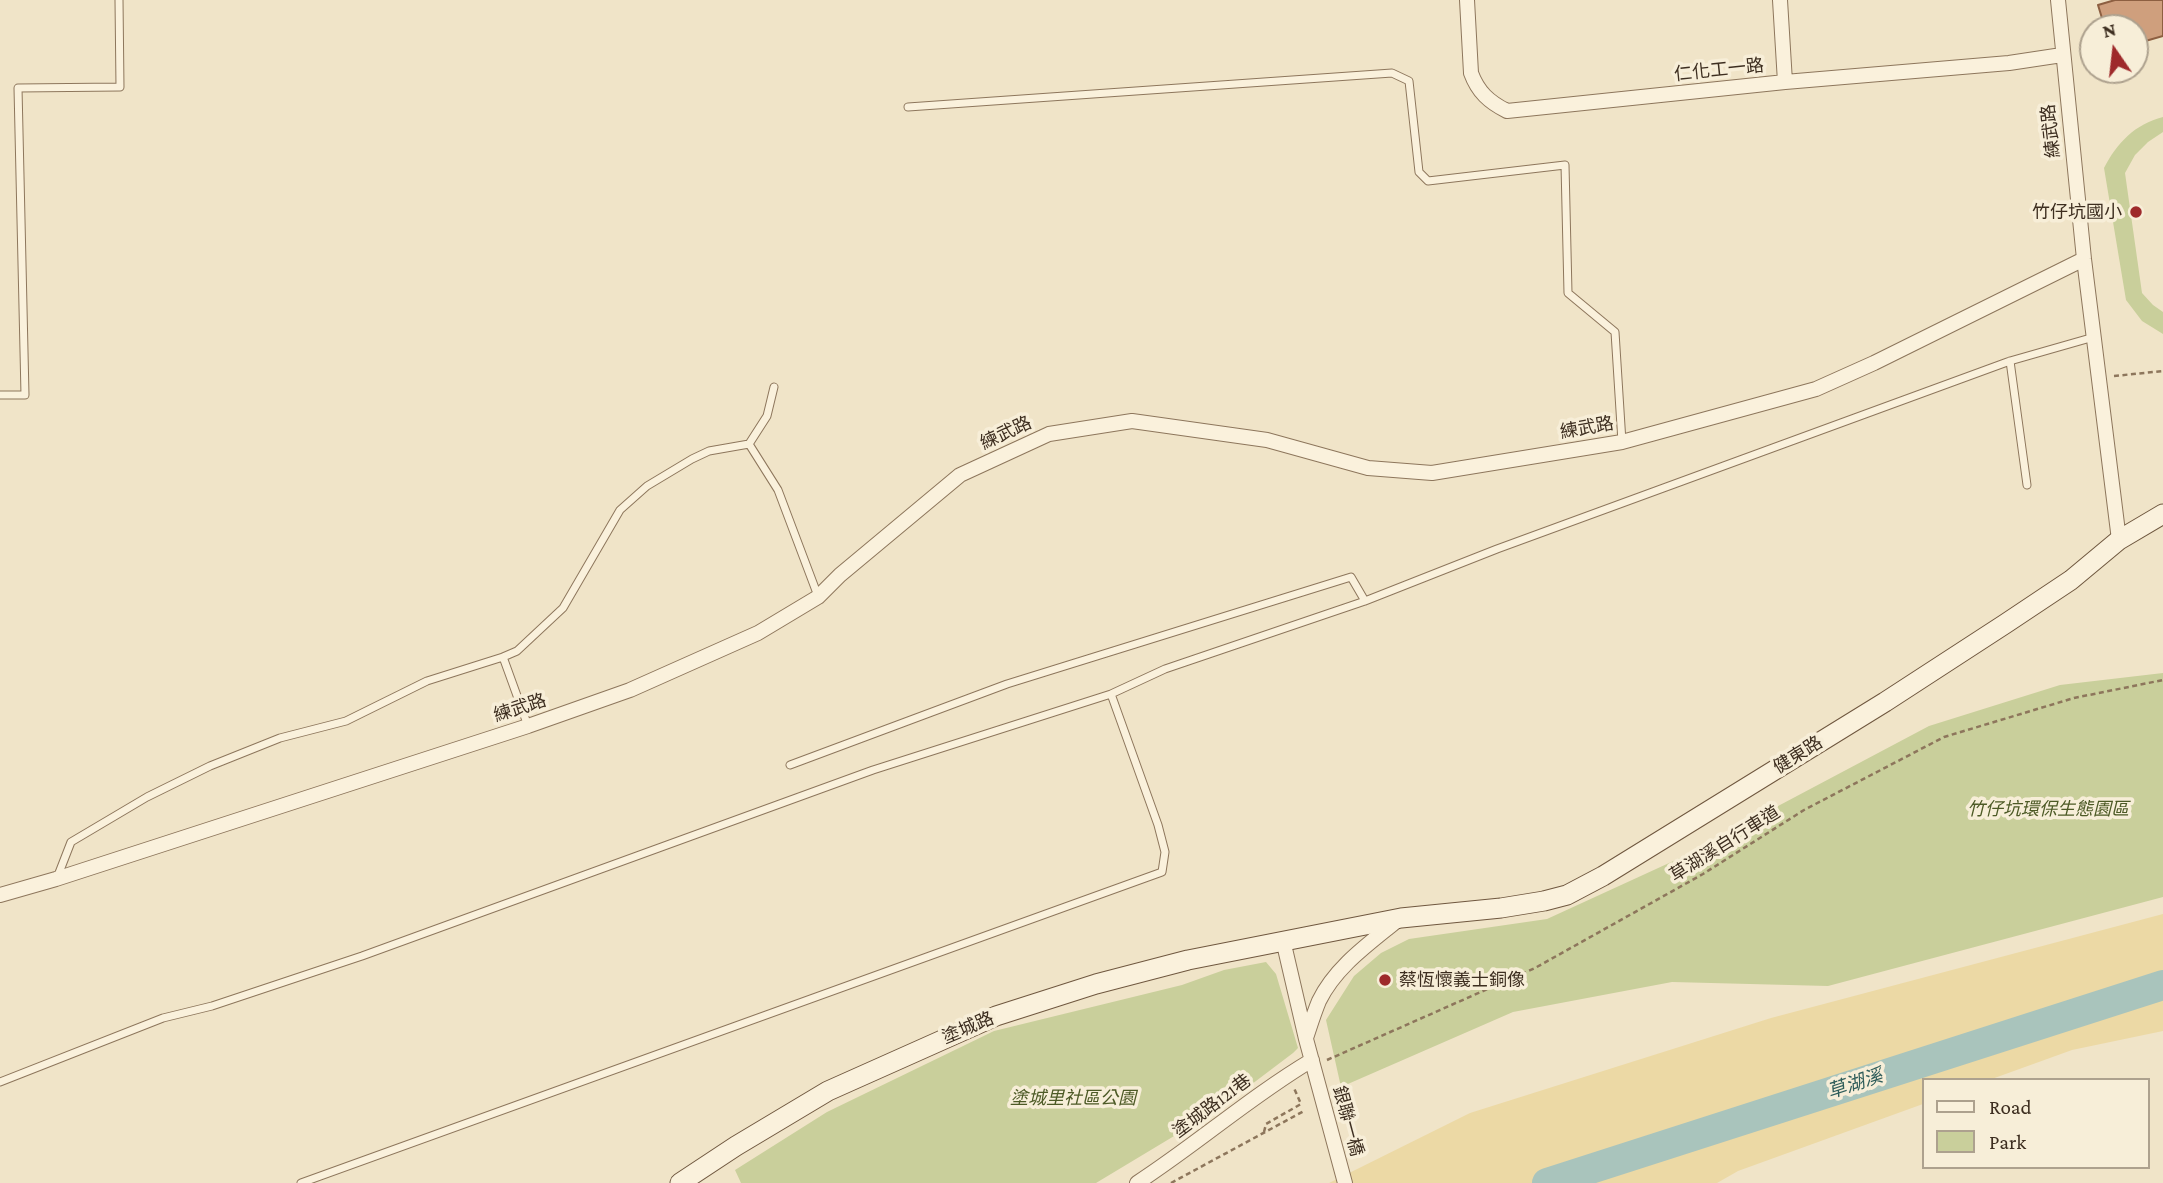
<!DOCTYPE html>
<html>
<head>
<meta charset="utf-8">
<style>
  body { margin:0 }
  #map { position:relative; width:2163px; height:1183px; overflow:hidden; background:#f0e4c8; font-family:"Crimson Pro",serif }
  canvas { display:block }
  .legend { position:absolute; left:1922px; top:1078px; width:228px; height:91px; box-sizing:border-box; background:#f7eed8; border:2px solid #ada18e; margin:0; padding:9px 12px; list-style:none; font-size:21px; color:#3d2e20 }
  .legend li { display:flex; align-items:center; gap:14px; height:35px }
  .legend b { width:35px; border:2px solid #ada18e }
  .north { position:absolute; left:2079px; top:14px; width:70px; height:70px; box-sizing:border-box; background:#f7eed8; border:2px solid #ada18e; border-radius:50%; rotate:346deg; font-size:19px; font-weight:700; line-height:28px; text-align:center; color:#3d2e20 }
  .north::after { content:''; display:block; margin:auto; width:24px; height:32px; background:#9e2a2b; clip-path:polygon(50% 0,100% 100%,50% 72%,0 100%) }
</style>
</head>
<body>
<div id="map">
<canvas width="2163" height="1183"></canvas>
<ul class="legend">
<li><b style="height:9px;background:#faf1dc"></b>Road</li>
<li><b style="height:19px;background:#c9cf9b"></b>Park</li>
</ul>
<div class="north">N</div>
</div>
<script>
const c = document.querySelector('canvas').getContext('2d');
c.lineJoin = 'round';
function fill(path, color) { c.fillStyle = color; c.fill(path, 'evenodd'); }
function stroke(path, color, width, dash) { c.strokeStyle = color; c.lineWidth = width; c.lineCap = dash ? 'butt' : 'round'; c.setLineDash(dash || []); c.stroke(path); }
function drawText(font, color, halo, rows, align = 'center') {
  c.font = font + ' "Crimson Pro","Noto Sans TC",serif'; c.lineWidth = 7; c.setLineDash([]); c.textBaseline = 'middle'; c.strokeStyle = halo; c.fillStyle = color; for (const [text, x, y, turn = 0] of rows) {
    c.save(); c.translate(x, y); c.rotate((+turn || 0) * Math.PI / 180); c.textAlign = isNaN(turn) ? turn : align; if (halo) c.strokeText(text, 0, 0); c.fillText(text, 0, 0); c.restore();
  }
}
fill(new Path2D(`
  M2163,117V132L2148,142L2135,155L2125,173L2142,293L2153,305L2163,312V334L2142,321L2126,300L2104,168C2117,143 2135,124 2163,117Z
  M2163,673V897L1828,986L1672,982L1513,1012L1341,1087L1326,1020L1354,976L1381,953L1409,939L1547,919L1680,858L1929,726L2060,685Z
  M1266,962L1276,974L1298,1048L1293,1053L1219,1109L1096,1183H741L735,1170L827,1112L994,1031L1182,985L1224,970Z`), '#c9cf9b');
fill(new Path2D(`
  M2163,914V1031L2072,1050L1989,1080H1923V1104L1738,1171L1717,1183H1329L1470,1113L1771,1018Z`), '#ecd9a5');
stroke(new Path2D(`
  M1547,1183L2163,985`), '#a9c4bc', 30);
const building = new Path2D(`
  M2115,0H2163V36L2135,44V28H2105L2098,5Z`);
fill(building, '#cf9f7d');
stroke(building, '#8d5f41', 2);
const lane = new Path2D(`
  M908,107L1392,73L1409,81L1419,172L1428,181L1565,165L1568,293L1615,332L1622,442
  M2010,361L2027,485
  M0,395H25L18,88L120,87L119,0
  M749,444L767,416L774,387
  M528,726L503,657L517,651L563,608L620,510L647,486L692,459L709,451L749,444L778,490L818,596
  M790,765L1007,684L1351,577L1365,601
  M57,878L71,842L147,797L210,766L280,738L346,721L427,681L503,657
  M0,1082L163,1018L212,1006L362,956L873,770L1111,694L1165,669L1365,601L1497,549L2010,361L2094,337
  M301,1183L1162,872L1165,852L1158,825L1111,694`);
const street = new Path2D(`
  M1467,0L1471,73C1478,92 1489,102 1507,111L1785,82L2009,63L2062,55
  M1780,0L1785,82
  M2058,0L2084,259L2119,540
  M0,895L56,879L528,726L630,690L758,633L818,597L840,575L960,475L1049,434L1132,421L1267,440L1368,468L1432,473L1622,442L1816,389L1874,363L2084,259
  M1283,940L1306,1039L1345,1183
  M1306,1038C1310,1026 1314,1013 1319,1001C1336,966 1370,943 1399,919
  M1137,1183C1197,1144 1250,1097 1312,1060`);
const secondary = new Path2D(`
  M680,1183L736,1146L828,1091L996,1016L1096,984L1188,960L1401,918L1501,908L1544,901L1567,895L1603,876L1885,702L2005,624L2071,580L2119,540L2163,514`);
stroke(lane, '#8d765c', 9);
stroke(street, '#8d765c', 16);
stroke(secondary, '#6f573f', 21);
stroke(new Path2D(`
  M2114,376L2163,371
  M1327,1060L1535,968L1703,874L1804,810L1944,737L2074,698L2163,680
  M1264,1132L1266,1124L1301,1104L1294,1088
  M1171,1183L1304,1111`), '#8d765c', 2.5, [5, 3.5]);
stroke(lane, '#faf1dc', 7);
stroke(street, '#faf1dc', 14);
stroke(secondary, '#faf1dc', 19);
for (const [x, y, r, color] of [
  [2136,212,7,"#9e2a2b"],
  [1385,980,7,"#9e2a2b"]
]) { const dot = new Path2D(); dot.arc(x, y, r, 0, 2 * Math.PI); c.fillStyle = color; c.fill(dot); stroke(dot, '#f7eed8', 2.5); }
drawText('18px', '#3d2e20', '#f7eed8', [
  ["仁化工一路",1719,70,-6],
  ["練武路",2051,131,-96],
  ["練武路",1587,428,-10],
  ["練武路",1006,433,-25],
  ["練武路",520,708,-18],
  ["健東路",1798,755,-32],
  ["草湖溪自行車道",1725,844,-32],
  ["塗城路",968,1028,-23],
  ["塗城路121巷",1212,1106,-37],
  ["銀聯一橋",1348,1121,75]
]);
drawText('18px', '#3d2e20', '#f7eed8', [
  ["竹仔坑國小",2122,212],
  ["蔡恆懷義士銅像",1399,980,"left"]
], 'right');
drawText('italic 18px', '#4d5a26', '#f7eed8', [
  ["竹仔坑環保生態園區",2048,809],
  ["塗城里社區公園",1073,1098]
]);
drawText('italic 19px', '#2f5d5a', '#f7eed8', [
  ["草湖溪",1855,1084,-18]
]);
</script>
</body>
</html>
